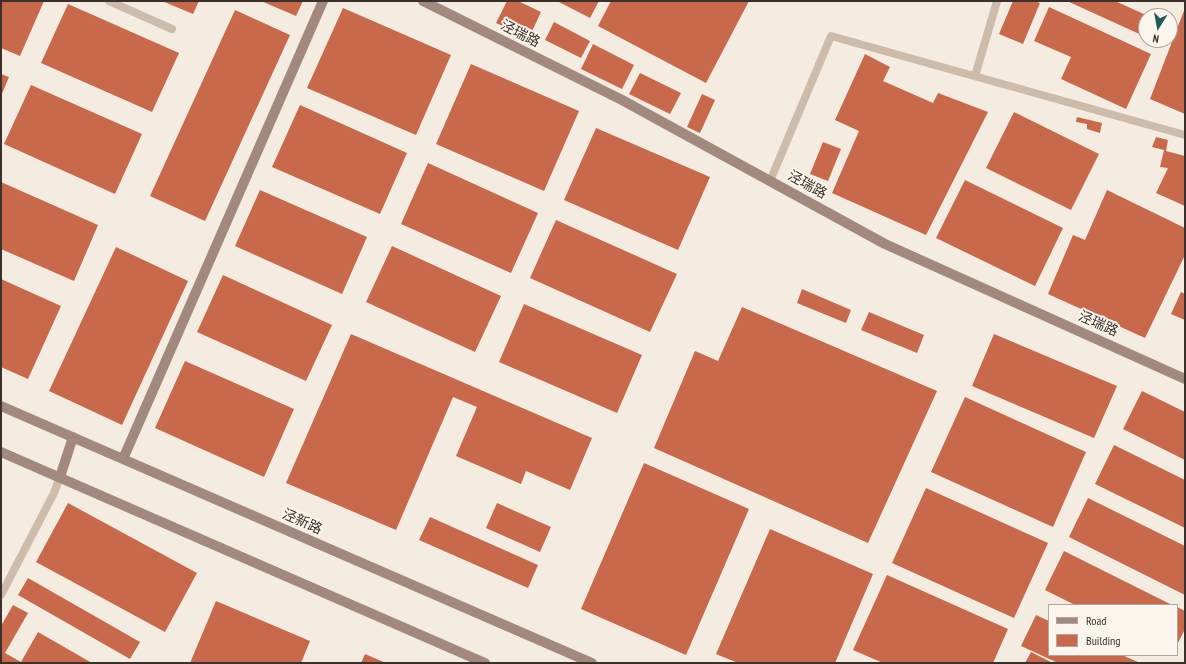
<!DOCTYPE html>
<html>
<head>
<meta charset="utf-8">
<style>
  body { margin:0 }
  #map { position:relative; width:1186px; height:664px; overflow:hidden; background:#f4ebe1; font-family:"PT Sans Narrow",sans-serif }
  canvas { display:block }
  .frame { position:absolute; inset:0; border:2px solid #3b302b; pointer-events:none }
  .legend { position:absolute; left:1048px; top:604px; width:130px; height:52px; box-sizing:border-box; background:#fbf5ee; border:1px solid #aea6a0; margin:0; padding:5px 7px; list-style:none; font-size:12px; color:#3b302b }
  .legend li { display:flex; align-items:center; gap:8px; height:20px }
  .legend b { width:20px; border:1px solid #aea6a0 }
  .north { position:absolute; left:1138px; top:8px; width:40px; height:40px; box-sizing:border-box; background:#fbf5ee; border:1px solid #aea6a0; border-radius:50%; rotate:191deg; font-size:11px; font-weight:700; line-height:16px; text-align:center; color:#3b302b }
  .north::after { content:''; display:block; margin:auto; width:14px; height:18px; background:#1f5a5e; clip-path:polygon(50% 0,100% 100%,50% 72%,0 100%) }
</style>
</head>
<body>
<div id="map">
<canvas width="1186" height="664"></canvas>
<div class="frame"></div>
<ul class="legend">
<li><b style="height:5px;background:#a18a7d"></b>Road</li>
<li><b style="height:11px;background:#c8694b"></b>Building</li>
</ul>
<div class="north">N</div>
</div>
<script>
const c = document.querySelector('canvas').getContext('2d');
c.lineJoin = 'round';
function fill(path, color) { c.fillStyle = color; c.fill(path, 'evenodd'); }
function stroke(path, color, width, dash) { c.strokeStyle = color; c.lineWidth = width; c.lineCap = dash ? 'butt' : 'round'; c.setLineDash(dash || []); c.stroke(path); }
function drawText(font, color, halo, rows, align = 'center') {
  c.font = font + ' "PT Sans Narrow","Noto Sans SC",sans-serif'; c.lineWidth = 4; c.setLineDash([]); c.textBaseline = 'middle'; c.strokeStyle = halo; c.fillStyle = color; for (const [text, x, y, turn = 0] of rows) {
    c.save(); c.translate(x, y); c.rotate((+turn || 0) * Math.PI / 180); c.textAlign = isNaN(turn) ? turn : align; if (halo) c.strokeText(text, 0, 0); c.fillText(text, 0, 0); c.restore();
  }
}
fill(new Path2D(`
  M1,1H44L20,56L1,48Z
  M162,1H199L193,14Z
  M261,1H303L296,16Z
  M507,1H518L541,12L529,38L496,23Z
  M557,1H599L590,18Z
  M611,1H749L706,83L598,26Z
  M1013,1H1035L1040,3L1023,44L999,34Z
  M1067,1H1115L1146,15V37Z
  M68,4L179,53L152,112L41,63Z
  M1049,7L1151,54L1126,109L1061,79L1071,57L1034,41Z
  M343,8L451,55L416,135L307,88Z
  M1185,8V114L1150,99Z
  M235,10L290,35L205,221L150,196Z
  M554,22L590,41L581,58L545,40Z
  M593,44L634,65L622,89L581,69Z
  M865,54L890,67L883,81L933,103L938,93L988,112L926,235L832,193L859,131L835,120Z
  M471,64L579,111L544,191L436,144Z
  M640,73L681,93L670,114L629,94Z
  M1,74L9,77L1,96Z
  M31,85L142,134L115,194L4,144Z
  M702,94L715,100L700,133L687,127Z
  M300,105L407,153L380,214L272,167Z
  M1014,112L1099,154L1071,210L986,168Z
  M1077,117L1102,123L1100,133L1087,129V124L1076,122Z
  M596,128L710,177L678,250L564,200Z
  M1156,137L1168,140L1166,151L1185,156V206L1156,193L1168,168L1160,167L1164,150L1152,147Z
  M823,142L841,149L828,181L810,174Z
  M428,163L538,213L511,273L401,224Z
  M965,180L1063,228L1035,286L936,238Z
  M1,182L98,225L74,281L1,249Z
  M260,190L367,237L342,294L235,246Z
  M1107,190L1185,228V255L1145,338L1048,294L1073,235L1085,240Z
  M556,220L677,274L650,332L530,278Z
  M392,246L501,296L475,352L366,302Z
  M116,247L188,281L122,425L49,391Z
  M223,275L332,325L306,381L197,332Z
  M1,279L61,306L28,379L1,367Z
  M802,289L851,310L846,323L797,303Z
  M1181,292L1185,294V320L1171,314Z
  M524,304L642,355L617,413L499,362Z
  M742,307L937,391L868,543L654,448L695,351L718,361Z
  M869,312L924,335L917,353L861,330Z
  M351,334L592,438L570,490L526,471L521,484L456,456L477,407L453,397L396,530L286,483Z
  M994,334L1117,386L1094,438L972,386Z
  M185,361L294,409L264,477L155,428Z
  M1142,391L1185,412V460L1123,429Z
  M965,397L1086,452L1053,527L931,472Z
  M1114,445L1185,480V528L1095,484Z
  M644,463L749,509L686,655L581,609Z
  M926,488L1048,543L1014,618L892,563Z
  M1088,498L1185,546V595L1069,537Z
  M68,503L197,573L165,632L36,562Z
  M497,503L551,527L540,552L486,528Z
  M430,517L538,565L528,588L419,540Z
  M770,529L873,574L835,663H738L716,654Z
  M1064,551L1172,605H1075L1045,590Z
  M887,575L1008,629L993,663H883L853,650Z
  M28,578L140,642L130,659L18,595Z
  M216,601L310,641L301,663H190Z
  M13,605L28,613L5,653L21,662L38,632L92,663H1V626Z
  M1177,607L1185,611V629L1177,645Z
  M1036,615L1049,621V655H1122L1140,663H1058L1021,646Z
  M1031,652L1053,663H1025Z
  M365,654L386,663H361Z`), '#c8694b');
stroke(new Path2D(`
  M109,1L172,29
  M975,76L997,1
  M770,181L831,36L1185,135
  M1,595L54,493L60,477`), '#cdbbac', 8);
stroke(new Path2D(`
  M423,1L622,100L885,244L1185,379
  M1,406L592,663
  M1,452L485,663
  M123,459L323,1
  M60,477L73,437`), '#a18a7d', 10);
drawText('14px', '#3b302b', '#fbf5ee', [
  ["泾瑞路",520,34,27],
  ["泾瑞路",807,185,29],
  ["泾瑞路",1098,324,24],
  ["泾新路",302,522,24]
]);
</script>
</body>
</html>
